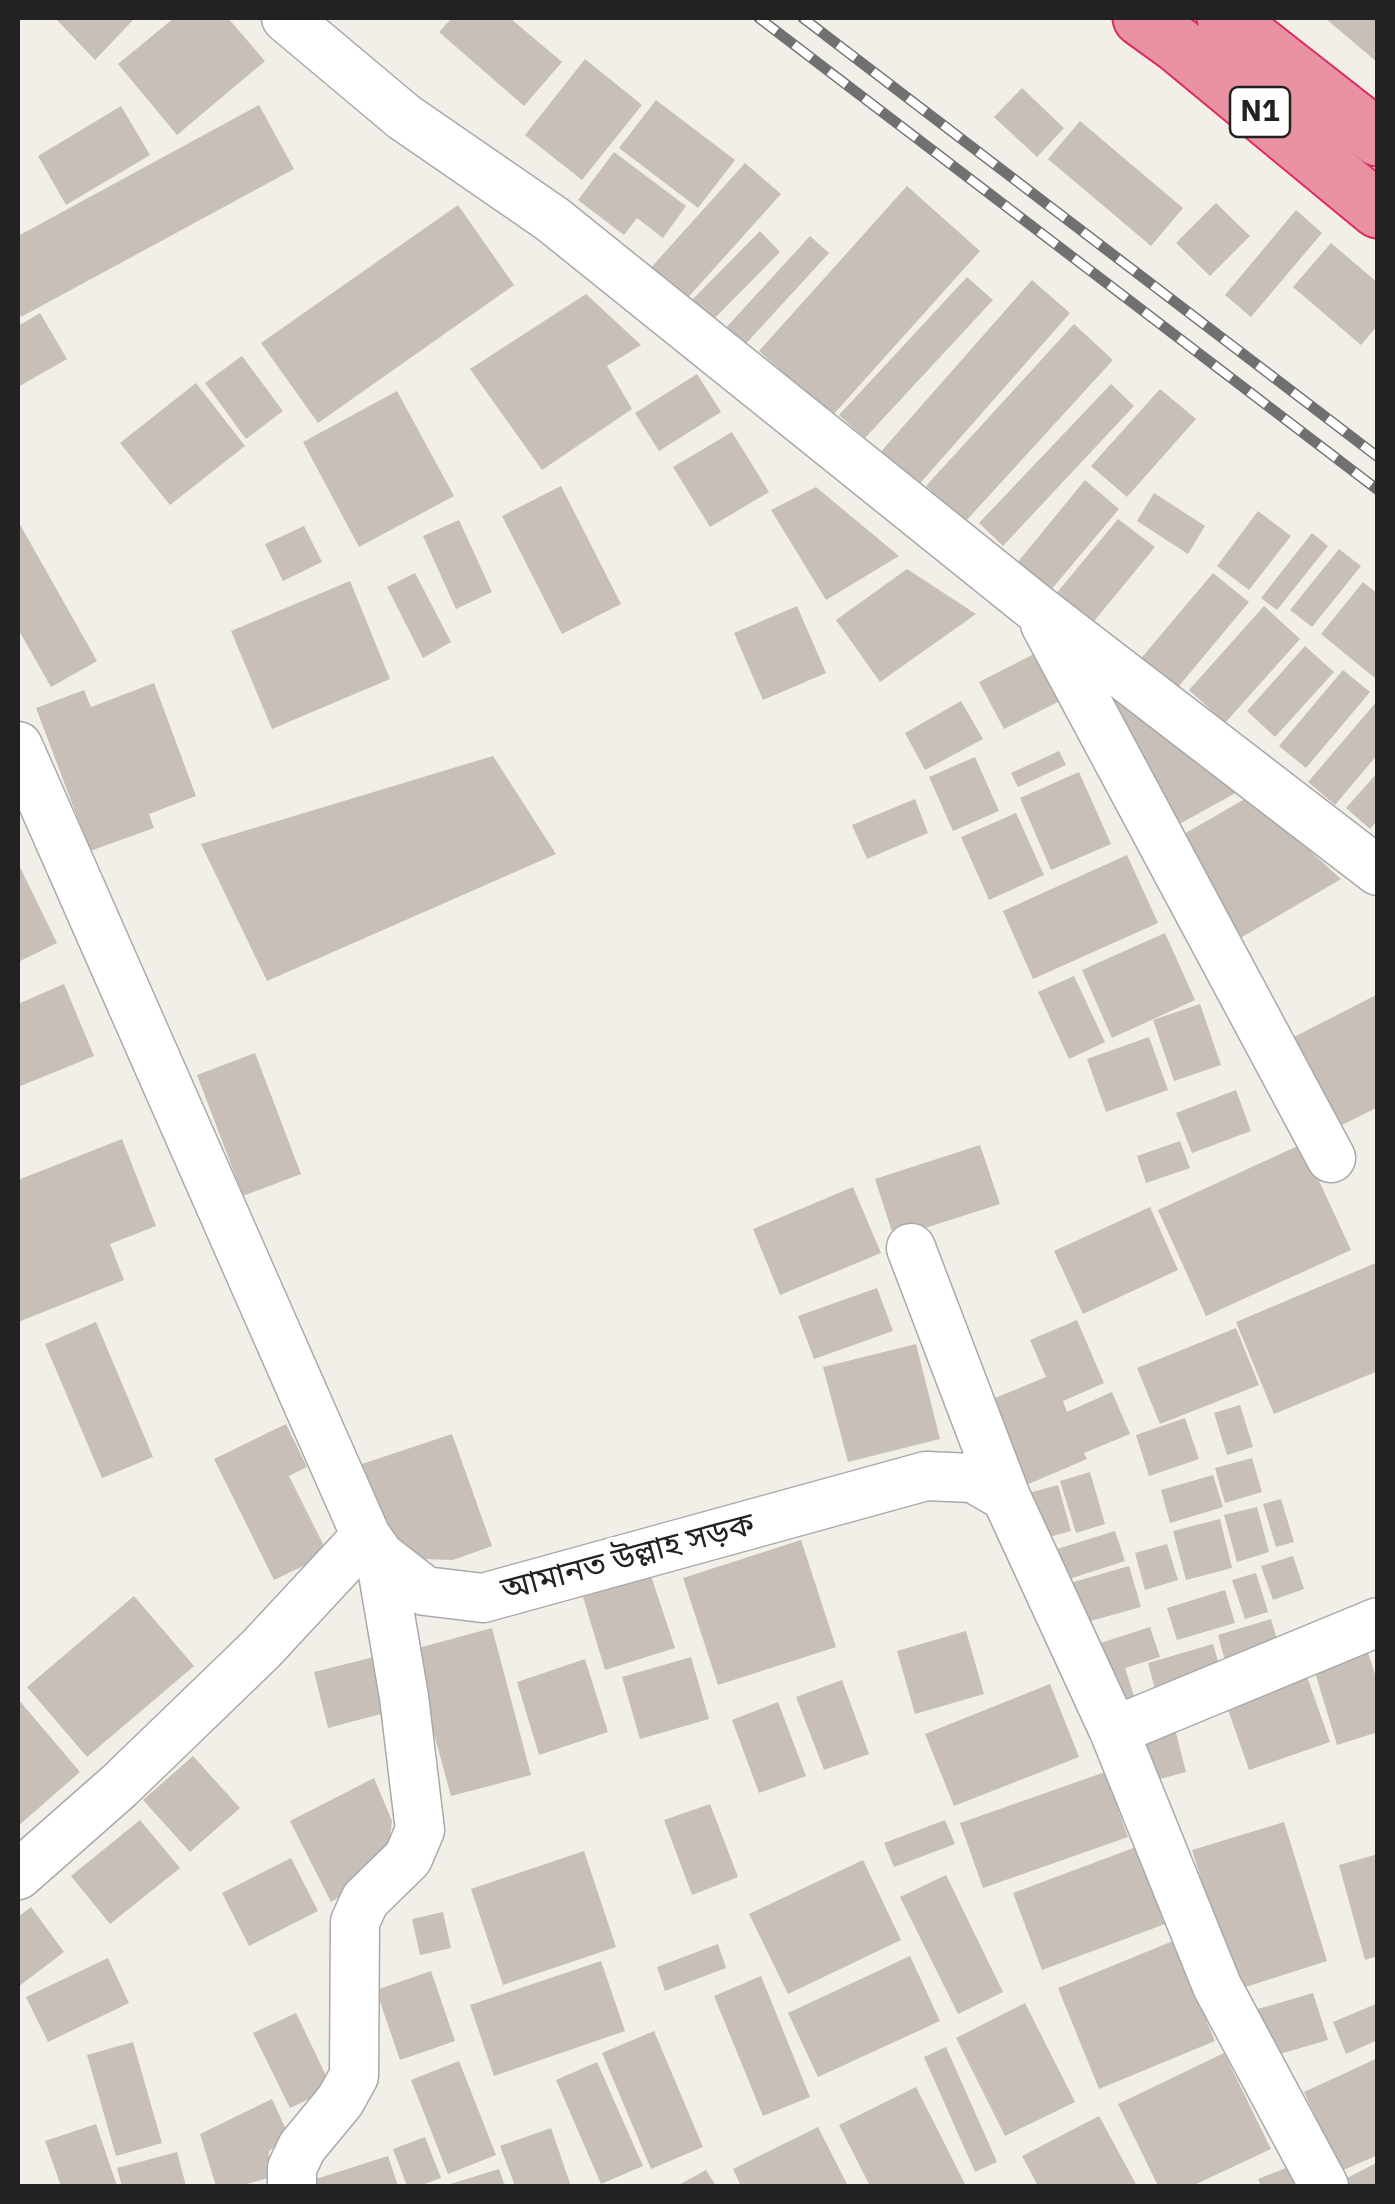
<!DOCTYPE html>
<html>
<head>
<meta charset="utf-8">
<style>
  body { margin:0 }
  #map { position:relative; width:1395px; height:2204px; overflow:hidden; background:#f2efe9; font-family:"IBM Plex Sans",sans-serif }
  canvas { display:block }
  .frame { position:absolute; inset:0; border:20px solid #222; pointer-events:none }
</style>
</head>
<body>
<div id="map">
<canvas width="1395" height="2204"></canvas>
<div class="frame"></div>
</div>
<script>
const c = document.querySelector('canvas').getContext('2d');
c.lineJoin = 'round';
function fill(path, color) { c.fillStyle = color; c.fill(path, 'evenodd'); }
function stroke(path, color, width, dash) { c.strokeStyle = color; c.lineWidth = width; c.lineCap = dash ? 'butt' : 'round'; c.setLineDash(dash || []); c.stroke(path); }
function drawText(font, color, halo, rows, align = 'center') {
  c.font = font + ' "IBM Plex Sans","Noto Sans Bengali",sans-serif'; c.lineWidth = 9; c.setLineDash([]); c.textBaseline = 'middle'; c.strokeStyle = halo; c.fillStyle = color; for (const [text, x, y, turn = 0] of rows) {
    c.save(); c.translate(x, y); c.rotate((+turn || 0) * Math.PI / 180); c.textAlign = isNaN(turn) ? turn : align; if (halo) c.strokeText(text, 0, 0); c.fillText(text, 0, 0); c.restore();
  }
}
fill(new Path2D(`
  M55,18H135L95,60Z
  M174,18H228L265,61L177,135L118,64Z
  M452,18H510L562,62L524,106L439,32Z
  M1325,18H1378V63Z
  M585,59L642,105L582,180L525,135Z
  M1022,88L1064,128L1037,157L994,117Z
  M656,100L735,160L698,208L619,148Z
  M259,105L294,169L21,317L18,310V236Z
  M121,106L150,155L66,205L38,156Z
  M1080,121L1183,208L1151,246L1048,159Z
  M614,152L686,206L663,238L637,218L624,235L578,200Z
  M745,163L781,194L684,302L648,271Z
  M907,186L980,251L832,416L759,351Z
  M1216,203L1250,236L1210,276L1176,243Z
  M458,205L514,285L318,423L261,343Z
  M1296,210L1322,233L1251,317L1225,295Z
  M760,231L780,252L710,323L689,303Z
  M810,236L829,253L742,348L723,331Z
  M1331,243L1378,283V325L1361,345L1293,287Z
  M967,277L993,300L865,438L839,415Z
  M1032,280L1070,313L916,488L878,455Z
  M586,294L641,345L607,366L632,409L542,470L470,369Z
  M40,313L67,359L18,387V326Z
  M1074,324L1113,360L965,522L926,486Z
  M242,356L283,411L246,439L205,383Z
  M697,374L721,412L659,451L635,413Z
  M196,383L245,446L170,505L120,443Z
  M1111,384L1134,406L1003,546L979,523Z
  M1160,389L1196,419L1127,497L1091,466Z
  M397,391L454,496L359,547L303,442Z
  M732,432L769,492L710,527L673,467Z
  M1085,480L1119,509L1051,590L1017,563Z
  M561,486L621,604L562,634L502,516Z
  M816,487L899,556L826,600L771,510Z
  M1154,493L1205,526L1188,554L1137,521Z
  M1258,511L1291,536L1249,590L1217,566Z
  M1118,519L1155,547L1091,625L1055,595Z
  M459,520L492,592L456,609L423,536Z
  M18,521L97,661L51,687L18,629Z
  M304,526L322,562L283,581L265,544Z
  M1312,533L1328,546L1277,610L1261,598Z
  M1339,549L1361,566L1312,627L1290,610Z
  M907,569L976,614L880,682L836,620Z
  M415,573L451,642L423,658L387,587Z
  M1213,573L1249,602L1174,692L1138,662Z
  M350,581L390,679L272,729L231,631Z
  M1363,582L1378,594L1376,679L1321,634Z
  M797,606L826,673L763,700L734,633Z
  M1264,606L1300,639L1225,723L1189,690Z
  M1305,646L1334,672L1275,737L1247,711Z
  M1036,653L1060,701L1004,729L979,682Z
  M1343,670L1370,692L1306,768L1279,746Z
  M1094,672L1241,790L1165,832Z
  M154,683L196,796L149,814L154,828L90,851L36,708L84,690L91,707Z
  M1378,700V754L1335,805L1308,782Z
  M961,701L983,739L925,770L905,733Z
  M1059,751L1066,765L1018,787L1011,773Z
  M493,756L556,854L267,981L201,844Z
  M975,757L999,811L953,831L929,777Z
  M1079,772L1111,844L1051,870L1020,798Z
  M1378,772V820L1370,829L1346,808Z
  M1250,796L1341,879L1232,943L1172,841Z
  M915,799L928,833L867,859L852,825Z
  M1016,813L1044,875L989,900L961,837Z
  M1127,855L1158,923L1033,979L1003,911Z
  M18,863L57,943L18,962Z
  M1165,933L1195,1000L1112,1038L1082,970Z
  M1074,976L1105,1042L1069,1059L1038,992Z
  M64,984L94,1056L18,1087V1004Z
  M1378,994V1107L1338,1127L1292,1038Z
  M1200,1004L1221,1065L1174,1081L1153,1020Z
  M1149,1037L1168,1090L1106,1112L1087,1059Z
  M255,1053L301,1174L243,1196L197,1075Z
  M1236,1090L1251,1131L1192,1153L1176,1113Z
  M122,1139L156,1226L110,1244L124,1280L18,1322V1180Z
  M1180,1141L1190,1168L1146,1183L1137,1156Z
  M1302,1144L1351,1250L1206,1316L1158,1210Z
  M980,1145L1000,1204L894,1238L875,1179Z
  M853,1187L881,1253L780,1295L753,1229Z
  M1150,1207L1178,1270L1083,1314L1054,1251Z
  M1378,1262V1371L1274,1414L1236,1322Z
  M877,1288L893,1331L814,1359L798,1316Z
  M1077,1320L1104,1383L1063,1401L1067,1412L1112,1392L1130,1434L1084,1453L1087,1459L1024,1486L988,1401L1046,1377L1030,1340Z
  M96,1322L153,1457L102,1478L45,1344Z
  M1236,1328L1259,1385L1160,1424L1137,1368Z
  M916,1344L940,1439L848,1462L823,1367Z
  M1240,1405L1253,1447L1227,1455L1214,1413Z
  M1185,1418L1199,1459L1149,1476L1136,1435Z
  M286,1424L307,1467L289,1476L328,1554L274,1580L214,1459Z
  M452,1434L492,1546L453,1560L423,1559L376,1533L359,1465Z
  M1252,1458L1262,1492L1225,1503L1215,1468Z
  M1090,1472L1105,1524L1076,1533L1060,1481Z
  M1213,1475L1223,1507L1170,1523L1161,1490Z
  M1058,1485L1071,1531L1031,1542L1018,1496Z
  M1281,1499L1294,1542L1276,1547L1263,1504Z
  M1257,1507L1269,1552L1237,1562L1224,1515Z
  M1220,1519L1232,1568L1186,1580L1173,1531Z
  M1115,1531L1125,1561L1066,1580L1057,1549Z
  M801,1540L836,1647L718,1685L683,1578Z
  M1167,1544L1178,1580L1145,1590L1135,1553Z
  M1293,1556L1304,1589L1273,1600L1261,1566Z
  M1129,1566L1141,1607L1076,1625L1063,1585Z
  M1256,1573L1268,1612L1245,1619L1232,1580Z
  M651,1576L675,1648L605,1670L583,1597Z
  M1225,1590L1235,1623L1177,1640L1167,1608Z
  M134,1596L194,1666L87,1757L27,1687Z
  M1271,1619L1279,1646L1225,1661L1218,1635Z
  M1150,1627L1160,1657L1125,1668L1136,1702L1111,1710L1091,1646Z
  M492,1628L531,1775L451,1796L411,1650Z
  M966,1631L984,1694L915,1714L897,1651Z
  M1364,1640L1378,1684V1732L1337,1745L1310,1656Z
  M1213,1644L1222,1674L1156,1693L1148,1663Z
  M378,1656L392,1711L328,1728L314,1672Z
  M691,1657L709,1719L640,1739L622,1677Z
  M585,1659L608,1732L539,1755L517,1682Z
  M1304,1668L1330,1742L1249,1770L1224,1698Z
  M842,1680L869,1754L824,1770L796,1697Z
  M1050,1684L1079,1757L954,1806L925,1734Z
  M18,1699L80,1772L18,1826Z
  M778,1702L806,1776L759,1793L732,1720Z
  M1175,1729L1186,1772L1149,1782L1138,1739Z
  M193,1756L240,1808L190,1852L143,1800Z
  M1105,1772L1128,1837L983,1888L960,1823Z
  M374,1778L392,1821L386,1869L331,1902L290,1821Z
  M710,1804L738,1877L692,1895L664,1820Z
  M140,1820L180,1868L110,1924L71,1876Z
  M945,1820L955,1844L894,1867L884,1843Z
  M1284,1822L1327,1961L1236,1990L1192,1850Z
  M1136,1847L1165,1924L1042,1970L1013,1893Z
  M584,1851L616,1947L503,1985L471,1889Z
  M1378,1854V1956L1365,1960L1339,1865Z
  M291,1858L318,1911L249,1946L222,1893Z
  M863,1860L901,1940L788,1994L749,1914Z
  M946,1875L1003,1992L958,2014L900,1897Z
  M31,1907L64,1952L18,1987V1917Z
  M443,1912L451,1948L420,1955L412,1919Z
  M1173,1941L1215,2041L1099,2089L1058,1988Z
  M718,1944L726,1968L665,1991L657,1967Z
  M910,1956L940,2021L818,2077L788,2013Z
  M108,1958L129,2003L48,2042L26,1997Z
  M601,1961L625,2031L494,2076L470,2005Z
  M431,1971L455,2041L400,2060L376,1990Z
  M761,1976L810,2097L763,2116L714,1996Z
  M1313,1993L1328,2040L1273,2056L1258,2009Z
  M1025,2003L1075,2102L1005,2136L956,2038Z
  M1378,2003V2040L1346,2054L1333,2022Z
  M296,2013L332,2088L290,2108L253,2033Z
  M654,2031L703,2147L651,2169L602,2053Z
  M133,2042L162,2143L116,2156L87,2055Z
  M946,2047L997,2162L975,2172L924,2057Z
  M1224,2053L1271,2149L1192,2186H1158L1118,2104Z
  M1378,2058V2155L1341,2171L1304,2092Z
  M459,2061L496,2155L448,2174L411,2080Z
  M597,2062L643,2166L601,2184L556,2080Z
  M916,2087L966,2186H870L839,2125Z
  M272,2099L289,2136L269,2151L268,2178L240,2186H216L200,2134Z
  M1099,2116L1137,2186H1038L1022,2156Z
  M96,2124L117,2186H61L45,2141Z
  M818,2127L848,2186H741L733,2169Z
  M551,2128L571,2186H515L500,2146Z
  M425,2137L441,2178L419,2186H407L393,2149Z
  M177,2152L186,2186H122L117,2168Z
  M388,2156L398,2186H294Z
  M1301,2162L1311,2186H1261L1258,2179Z
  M1378,2162V2186H1346L1343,2180Z
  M499,2169L505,2186H444Z
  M706,2170L716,2186H677Z`), '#c7bfb8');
const street = new Path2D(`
  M286,18L404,117L552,219L1036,608L1378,871
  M1045,624L1331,1158
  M18,746L366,1536L380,1556L425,1591L483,1598L926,1476L973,1478L1006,1497L1114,1731L1217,1986L1324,2186
  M911,1248L1006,1497
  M1114,1731L1378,1622
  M18,1875L119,1786L261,1649L366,1536
  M292,2186V2168L302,2147L340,2101L354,2076L355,1922L365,1900L408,1858L420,1830L404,1697L380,1556`);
const highway = new Path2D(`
  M1141,18L1177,44L1378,210
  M1225,18L1378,138`);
stroke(street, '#a9a9a9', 51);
stroke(highway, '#dc2a67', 59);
stroke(street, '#fff', 48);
stroke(highway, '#e892a2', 55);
const rail = new Path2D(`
  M759,18L1378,490
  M803,18L1378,457`);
stroke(rail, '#707070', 11);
stroke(rail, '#fff', 8, [22]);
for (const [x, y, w] of [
  [1260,112,60]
]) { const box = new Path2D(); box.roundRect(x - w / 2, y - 25, w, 50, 8); c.fillStyle = '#fff'; c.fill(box); stroke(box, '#222', 2.5); }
drawText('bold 30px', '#222', null, [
  ["N1",1260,112]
]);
drawText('32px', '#222', '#fff', [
  ["আমানত উল্লাহ সড়ক",628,1558,-15]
]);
</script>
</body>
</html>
